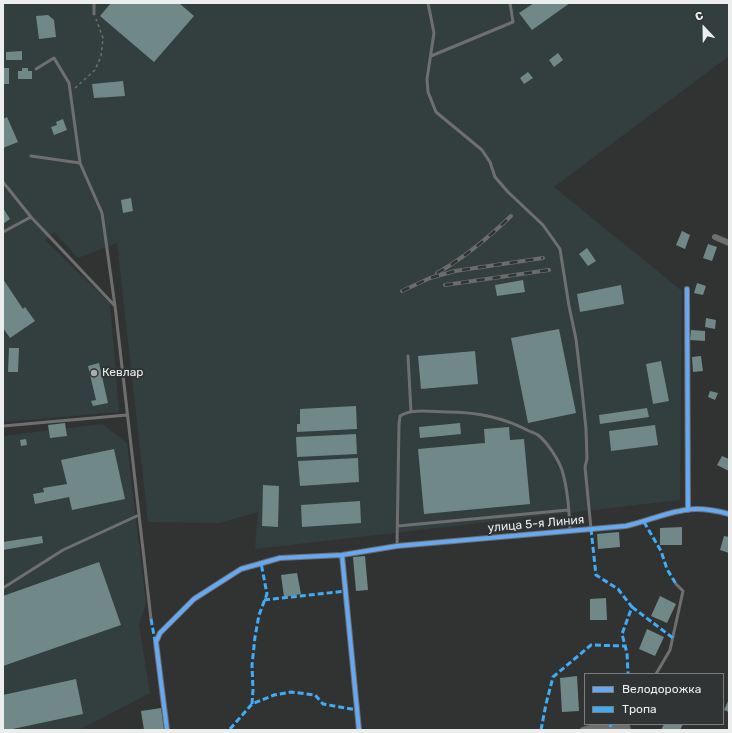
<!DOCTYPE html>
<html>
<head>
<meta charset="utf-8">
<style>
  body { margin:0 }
  #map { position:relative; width:732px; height:733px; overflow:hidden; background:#313333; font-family:Rubik,sans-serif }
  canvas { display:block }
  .frame { position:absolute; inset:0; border:4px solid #eceeee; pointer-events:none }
  .legend { position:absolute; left:584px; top:673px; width:140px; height:52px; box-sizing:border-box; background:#303434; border:1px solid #7b7e7e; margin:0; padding:5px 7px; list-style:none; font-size:12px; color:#eceeee }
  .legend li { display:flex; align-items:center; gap:8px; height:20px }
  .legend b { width:20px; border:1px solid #7b7e7e }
  .north { position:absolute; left:684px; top:8px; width:40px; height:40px; -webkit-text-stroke:3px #303434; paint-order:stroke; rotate:338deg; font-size:11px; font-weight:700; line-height:16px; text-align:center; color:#eceeee }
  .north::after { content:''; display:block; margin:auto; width:14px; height:18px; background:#eceeee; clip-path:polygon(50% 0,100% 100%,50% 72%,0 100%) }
</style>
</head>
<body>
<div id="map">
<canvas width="732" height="733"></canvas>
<div class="frame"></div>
<ul class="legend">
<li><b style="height:5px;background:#66a8f1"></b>Велодорожка</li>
<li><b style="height:5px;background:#42abf6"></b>Тропа</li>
</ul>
<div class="north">С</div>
</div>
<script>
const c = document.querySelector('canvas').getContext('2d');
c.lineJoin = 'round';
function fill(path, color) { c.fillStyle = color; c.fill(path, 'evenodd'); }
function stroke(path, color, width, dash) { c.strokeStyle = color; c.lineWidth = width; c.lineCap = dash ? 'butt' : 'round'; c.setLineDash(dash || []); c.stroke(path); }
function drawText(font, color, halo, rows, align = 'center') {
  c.font = font + ' Rubik,sans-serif'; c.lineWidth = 4; c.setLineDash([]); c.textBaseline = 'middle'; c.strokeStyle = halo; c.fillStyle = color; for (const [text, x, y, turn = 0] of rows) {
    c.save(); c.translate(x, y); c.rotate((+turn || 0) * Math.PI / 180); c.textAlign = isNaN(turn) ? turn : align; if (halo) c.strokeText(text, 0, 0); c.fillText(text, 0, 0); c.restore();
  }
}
fill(new Path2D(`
  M3,3H729V56L554,187L682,291L680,500L255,549L258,512L219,523L148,522L117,243L78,258L54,232L45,240L110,303L119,412L3,422Z
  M102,424L127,443L146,603L139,625L150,693L79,730H3V436Z`), '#333e3e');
fill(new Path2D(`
  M111,3H179L194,16L154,62L100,16Z
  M534,3H570L532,30L519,13Z
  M48,15L54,20L56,37L39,39L36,16Z
  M22,51V60H6V52Z
  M558,53L563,60L554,67L549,60Z
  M3,68H9V84H3Z
  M22,68H28V71H32V79H18V71H22Z
  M528,72L533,78L524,84L520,78Z
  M123,81L125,96L94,98L92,84Z
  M7,117L18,142L3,148V119Z
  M63,119L67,130L54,135L51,127L57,125L56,122Z
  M131,198L133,211L123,213L121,200Z
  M3,208L10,219L3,224Z
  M682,231L690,235L685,249L676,245Z
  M708,244L717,247L712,261L703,258Z
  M587,248L596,261L588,266L579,254Z
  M3,279L23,309L25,307L35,321L10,338L3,328Z
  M523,280L525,292L497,296L495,285Z
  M697,283L706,286L703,295L694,293Z
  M621,285L624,304L580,312L577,294Z
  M706,318L716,320L715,329L705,327Z
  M559,329L576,413L528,423L511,338Z
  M691,330L705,331V341L690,340Z
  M9,348H19L18,372H8Z
  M475,351L478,384L421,389L418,356Z
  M701,356L703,371L693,372L692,357Z
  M661,361L669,401L653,404L646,364Z
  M99,363L108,403L93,406L91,401L96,400L88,366Z
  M710,391L718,393L715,400L708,397Z
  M356,406L357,429L297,432V424H300V409Z
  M647,408L649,417L600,424L599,415Z
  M65,423L67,436L50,438L48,425Z
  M460,423L461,434L420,438L419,427Z
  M655,425L658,445L611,451L609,431Z
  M509,427L510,440L524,439L530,504L424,514L418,449L485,443L484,429Z
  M356,434L357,454L297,457L296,437Z
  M26,439L27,445L21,446L20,440Z
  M114,449L125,499L72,510L69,497L35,504L33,494L44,492L43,488L67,484L61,460Z
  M722,456L729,459V471L717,465Z
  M358,458L359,482L300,486L298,461Z
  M263,485L279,486L278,527L262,526Z
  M360,501L361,523L302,527L301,505Z
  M682,527V545H660V528Z
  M619,532L620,547L598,549L597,534Z
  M42,536L43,543L3,550V542Z
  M724,536L729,537V553L720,550Z
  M365,556L368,590L356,591L353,557Z
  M99,562L121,625L3,666V596Z
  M297,573L301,594L284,597L281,575Z
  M660,596L676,604L667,623L651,616Z
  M606,598L607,620H590V599Z
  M647,629L664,637L655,656L639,649Z
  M577,676L579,711L562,712L560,678Z
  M76,679L83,714L8,730H3V695Z
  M729,699V712L724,710Z
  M161,708L164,730H144L141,711Z
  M664,724H683L680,730H661Z`), '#718888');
stroke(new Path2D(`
  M75,88L95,70L101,56L103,38L96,19`), '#6e6f6f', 1.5, [3, 3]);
stroke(new Path2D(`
  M94,3V14
  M428,3L434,33L427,79L428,92L436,112L482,150L490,162L495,177L508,192L543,225L560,249L569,306L576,339L582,390L586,429L587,459L585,467L591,529
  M431,56L513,22L510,3
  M36,69L54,58L69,83L80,163
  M31,156L80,163L102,213L115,306
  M3,182L31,217L115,306L151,619
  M3,232L31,217
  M408,356L411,412
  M3,426L127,415
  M398,526L568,510
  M397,546L399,424L400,416C411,408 434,412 448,412C476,412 502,417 527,430C531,432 535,433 538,435C548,443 558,459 562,470C568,490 569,511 570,531
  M3,588L63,550L139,515
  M656,674L670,650L683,591L676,584`), '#6f6f6f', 3);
stroke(new Path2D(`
  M715,237L729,243
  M687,289L688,510
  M342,555L359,730
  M167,730L156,642L160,633L194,599L241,569L280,558L342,555L397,546L626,526C645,522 662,514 680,511C695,507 714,510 729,514
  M583,730L594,727L627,726L628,730`), '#6f6f6f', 6);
const rail = new Path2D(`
  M437,273C464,258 488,238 511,216
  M445,285L549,270
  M402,291L430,278L455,271L543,258`);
stroke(rail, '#6b6c6c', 4);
stroke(rail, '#303434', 2.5, [8]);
stroke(new Path2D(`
  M644,522L661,551L667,569L676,584
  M591,529L596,575L618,589L632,607L622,634L627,653L628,674
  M264,600L346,591
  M632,607L673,638
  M151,619L155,641
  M252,704L253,690L252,665L255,637L259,615L267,594L261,563
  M610,727L611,724
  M230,729L252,704L274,695L291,692L315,695L323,704L357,710
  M541,730L546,704L553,677L591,645L625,646`), '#42abf6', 3, [6, 3]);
stroke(new Path2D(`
  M687,289L688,510
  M342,555L359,730
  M167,730L156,642L160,633L194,599L241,569L280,558L342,555L397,546L626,526C645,522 662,514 680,511C695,507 714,510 729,514`), '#66a8f1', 4);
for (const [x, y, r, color] of [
  [94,373,4,"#abadad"]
]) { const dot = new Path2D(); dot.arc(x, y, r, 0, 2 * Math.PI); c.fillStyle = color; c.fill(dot); stroke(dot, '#303434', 1.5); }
drawText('12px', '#eceeee', '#303434', [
  ["Кевлар",102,373]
], 'left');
drawText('12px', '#eceeee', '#303434', [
  ["улица 5-я Линия",536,524,-5]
]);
</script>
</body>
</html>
